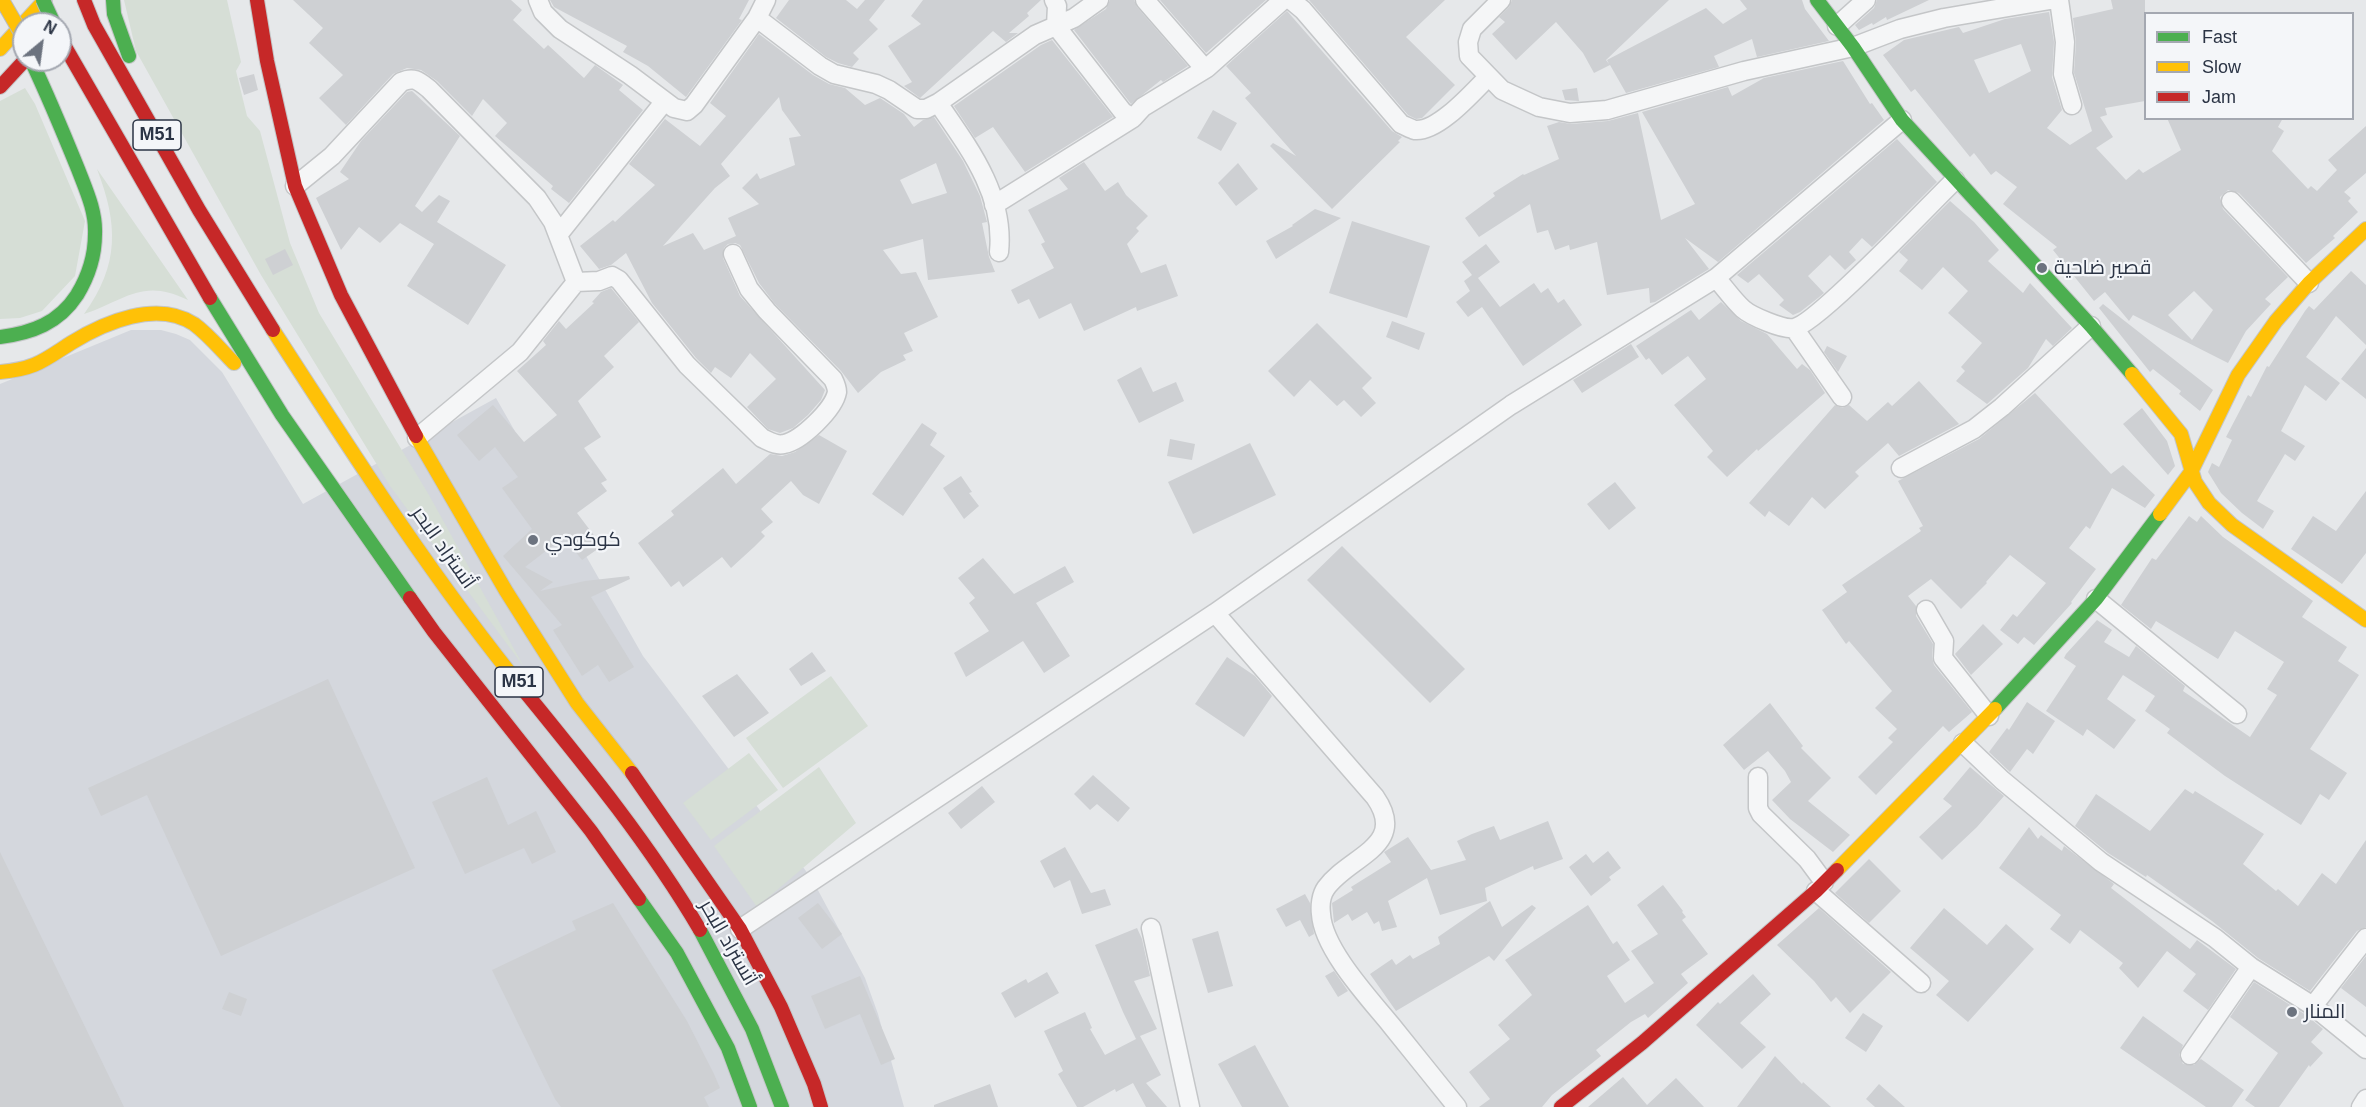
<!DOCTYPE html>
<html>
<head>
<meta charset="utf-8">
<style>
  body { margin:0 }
  #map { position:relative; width:2366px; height:1107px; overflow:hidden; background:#e6e8ea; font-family:Arial,sans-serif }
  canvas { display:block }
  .legend { position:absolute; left:2144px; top:12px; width:210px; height:108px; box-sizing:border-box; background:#f4f6f9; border:2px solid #a4a8b1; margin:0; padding:8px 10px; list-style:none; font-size:18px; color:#2b3445 }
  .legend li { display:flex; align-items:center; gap:12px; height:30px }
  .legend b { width:30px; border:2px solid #a4a8b1 }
  .north { position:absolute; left:12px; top:12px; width:60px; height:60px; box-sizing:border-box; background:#f4f6f9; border:2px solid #a4a8b1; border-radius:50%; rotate:29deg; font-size:16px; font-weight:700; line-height:24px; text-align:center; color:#2b3445 }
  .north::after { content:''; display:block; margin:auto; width:21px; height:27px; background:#6c737f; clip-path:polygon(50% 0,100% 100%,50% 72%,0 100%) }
</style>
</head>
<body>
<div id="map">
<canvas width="2366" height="1107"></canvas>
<ul class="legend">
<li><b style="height:8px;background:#4caf50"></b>Fast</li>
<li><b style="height:8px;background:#ffc107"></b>Slow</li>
<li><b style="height:8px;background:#c62828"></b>Jam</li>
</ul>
<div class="north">N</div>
</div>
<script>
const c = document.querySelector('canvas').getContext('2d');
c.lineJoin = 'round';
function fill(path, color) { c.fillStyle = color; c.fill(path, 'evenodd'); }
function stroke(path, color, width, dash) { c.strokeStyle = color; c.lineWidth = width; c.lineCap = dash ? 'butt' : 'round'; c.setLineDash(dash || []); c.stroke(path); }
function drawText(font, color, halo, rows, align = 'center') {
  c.font = font + ' Arial,Cairo,sans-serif'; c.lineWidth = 4.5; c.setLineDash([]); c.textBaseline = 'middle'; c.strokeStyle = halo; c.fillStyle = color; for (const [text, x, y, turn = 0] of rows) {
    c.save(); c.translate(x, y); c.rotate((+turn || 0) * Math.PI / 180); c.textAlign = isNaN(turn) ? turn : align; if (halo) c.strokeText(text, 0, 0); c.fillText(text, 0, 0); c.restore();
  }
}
fill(new Path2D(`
  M131,330H161L176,334L190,340L222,372L303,504L496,398L643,656L812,879L865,978L878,1014L904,1107H0V384Z`), '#d4d7dd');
fill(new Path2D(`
  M124,0H227L241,62L236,71L247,116L260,131L290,243L319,313L429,495L524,667L390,486L261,275L136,51Z
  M25,88L35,104L85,221L75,276L42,311L20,318L0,319V101Z
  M97,169L188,300C142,277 124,301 84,314C120,264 118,224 97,169Z
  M831,676L868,726L783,788L746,738Z
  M749,753L778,790L711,840L683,803Z
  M819,767L856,823L757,907L714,846Z`), '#d6ded6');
fill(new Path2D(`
  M293,0H511L522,10L513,20L544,49L548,45L584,78L595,65L623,85L619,90L643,110L569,203L551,189L553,186L495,136L507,123L483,99L472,116L437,81L421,70L407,68L393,74L346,125L319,98L343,75L309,43L323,28Z
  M550,0H749L739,19L742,20L686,97L648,66L623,52L627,46L554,7Z
  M789,0H846L857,9L865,0H885L869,20L878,29L853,53L859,59L852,67L838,63L826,57L776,18Z
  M923,0H1041L1027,13L1029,16L1009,33H1018L1006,42L993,31L920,98L904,86L912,82L888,46L921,24L911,16Z
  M1110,0H1134L1137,7L1188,66L1163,82L1161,80L1131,104L1074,30L1106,9Z
  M1160,0H1266L1206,53Z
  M1309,0H1445L1406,37L1455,85L1422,118L1416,119L1408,115Z
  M1512,0H1669L1606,60L1609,64L1607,60L1706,8L1723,24L1747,9L1740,0H1802L1805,9L1829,41L1757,57L1752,39L1714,56L1719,67L1626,93L1610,65L1594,73L1583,53L1556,22L1516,60L1492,34L1505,22L1499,17L1509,7Z
  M1877,0H1929L1887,20L1886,17L1873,25L1872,23L1859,30L1855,25L1874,8Z
  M2111,0H2145V101L2105,108L2107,115L2100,117L2113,137L2096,148L2126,180L2139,169L2143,173L2181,150L2167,118H2283L2278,127L2284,131L2272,151L2308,189L2311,186L2317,191L2337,170L2328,160L2366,126V173L2344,192L2351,198L2348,201L2358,212L2333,236L2335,238L2306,263L2239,193L2228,190L2220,197L2223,209L2288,277L2265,299L2271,304L2246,331L2228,363L2133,315L2129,321L2105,292L2094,301L2053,250L2057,247L2003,204L2017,187L1996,171L1991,175L1974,153L1970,157L1915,89L1911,92L1883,55L1904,40L1959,27L1963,33L2005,19L2049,12L2054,42L2052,77L2062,110L2047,128L2070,145L2092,131L2074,73L2076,42L2073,18L2113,9ZM2021,44L2031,71L1989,93L1974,60ZM2194,291L2213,310L2192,340L2168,315Z
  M1287,11L1392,131L1402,137L1398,141L1400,142L1332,209L1270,146L1273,143L1296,156L1245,98L1251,93L1226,66Z
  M759,34L813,75L829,84L845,88L865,105L880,98L904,114L914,127L923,120L934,117L963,161L980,196L987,222L982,223L989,257L995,272L928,280L923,239L883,250L901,274L916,272L938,317L904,333L913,351L903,355L906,360L881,372L858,393L841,371L775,304L759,283L740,245L735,243L728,244L724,248L723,258L740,296L825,390L821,400L808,415L793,428L780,433L768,429L747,407L776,379L750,353L731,378L715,367L711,373L696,358L652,303L626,253L611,265L599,269L580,246L613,220L615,222L655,185L629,164L665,119L700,146L726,116L710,103ZM779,97L782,110L801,136L789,138L795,165L760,179L757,173L742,188L759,204L728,218L736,236L704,250L693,233L663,246L715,188L730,176L721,164ZM936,163L947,193L912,204L900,180Z
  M1052,40L1113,117L1025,172L993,127L975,138L954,106L1041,45Z
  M1843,61L1870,104L1872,103L1884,120L1718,262L1685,238L1709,269L1655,302L1650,303L1649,288L1607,295L1597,242L1570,250L1569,245L1555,250L1548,230L1537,233L1530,204L1479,237L1465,218L1495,196L1493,193L1523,174L1524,175L1559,159L1547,126L1559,122L1571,124L1608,121L1638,113L1661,220L1695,204L1642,112L1728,87L1732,96L1764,78Z
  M254,74L258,90L244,95L239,78Z
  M1577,88L1579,101L1565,100L1562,90Z
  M412,91L460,136L415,206L422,212L439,195L450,201L437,222L506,265L468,325L407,286L434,244L400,223L380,243L359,227L341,250L316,198L349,179L340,172L361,141L407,92Z
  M1213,110L1237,123L1221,151L1197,138Z
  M1897,139L1937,182L1872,247L1862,238L1849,252L1856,260L1845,270L1830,255L1808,276L1824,293L1818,298L1800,312L1793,315L1779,305L1784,300L1759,274L1748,283L1737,275Z
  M1084,162L1105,191L1118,182L1126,195L1148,216L1136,228L1139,231L1127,244L1141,273L1166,264L1178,296L1137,311L1136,307L1084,331L1071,303L1039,319L1029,299L1018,304L1011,290L1054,268L1041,244L1045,242L1028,210L1068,189L1059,178Z
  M1238,163L1258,189L1236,206L1218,183Z
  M1950,201L1974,222L1999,250L1988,261L2023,293L2030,283L2072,328L2053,346L2046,339L2028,368L1987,404L1956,381L1965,371L1961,367L1982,343L1948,313L1968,291L1943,267L1922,290L1899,271L1908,260L1899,252Z
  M1315,209L1341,218L1276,259L1266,241L1293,226L1292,225Z
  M1352,221L1430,246L1407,318L1329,293Z
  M1486,244L1500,262L1478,278L1500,307L1534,283L1541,293L1548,288L1558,303L1564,299L1582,325L1523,366L1482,307L1468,317L1456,302L1470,291L1464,281L1472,275L1462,262Z
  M285,249L293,265L273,275L265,259Z
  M2351,271L2366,285V345L2336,316L2306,357L2340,383L2326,401L2305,385L2281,431L2305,446L2295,461L2285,454L2257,501L2274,511L2263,529L2242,513L2221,493L2208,472L2212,463L2219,467L2232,440L2226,437L2248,395L2251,397L2267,366L2269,367L2305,311L2309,306L2314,310Z
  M611,288L639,322L604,356L614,367L578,401L601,437L584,448L607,480L601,483L607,491L577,513L602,546L582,560L564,537L525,567L553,582L540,591L585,581L629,576L630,579L591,597L634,667L609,682L598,665L582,676L553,630L562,625L503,556L532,529L502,488L518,477L495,447L479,461L457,435L493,405L524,442L557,415L517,371L546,345L543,341L559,321L566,329L594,303L592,302L601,292Z
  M1721,302L1741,321L1767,334L1797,369L1802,364L1810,370L1825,393L1758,451L1757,449L1727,477L1707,457L1713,451L1674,405L1706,379L1688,356L1662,375L1649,358L1646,360L1636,346L1691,310L1699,320Z
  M2103,304L2213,390L2200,411L2179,394L2181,391L2153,369L2150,372L2099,308Z
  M1392,321L1425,333L1419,350L1386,337Z
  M1317,323L1372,378L1362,388L1376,403L1361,417L1344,400L1337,406L1310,380L1294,397L1268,371Z
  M1631,344L1639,357L1582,393L1573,380Z
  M1827,346L1847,356L1838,372L1824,352Z
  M2366,348V399L2341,379Z
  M1141,367L1153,392L1176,382L1184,401L1139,423L1117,380Z
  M1919,381L1959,424L1899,456L1888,443L1855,472L1859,476L1825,509L1812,497L1789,526L1769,511L1765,517L1749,503L1835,405L1842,408L1849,405L1867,421L1888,402L1892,406Z
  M2035,393L2111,474L2123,465L2155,495L2145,508L2112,488L2090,529L2086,526L2069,548L2096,569L2071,602L2072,603L2034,645L2024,637L2018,644L2000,630L2013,614L2017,617L2046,583L2010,555L1986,582L1987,583L1961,609L1931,579L1908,596L1916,606V616L1933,644L1932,657L1934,665L1972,712L1949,732L1943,726L1876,795L1858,777L1893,742L1888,738L1897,729L1875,708L1892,691L1849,641L1846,644L1822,610L1847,592L1842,585L1921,531L1919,528L1923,526L1898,481L1979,439Z
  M2142,408L2167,441L2175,466L2168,475L2123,424Z
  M922,423L937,433L930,445L945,456L903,516L872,494Z
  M819,435L847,451L819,504L803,495L791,481L761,509L773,522L761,532L765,536L754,547L731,568L722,557L683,587L679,581L671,587L638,543L674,515L671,511L723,468L736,484L770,454L782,456L795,452Z
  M1170,439L1195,444L1192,460L1167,456Z
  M1250,443L1276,495L1193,534L1168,482Z
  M961,476L972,492L969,493L979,506L964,519L943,488Z
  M1615,482L1636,508L1609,530L1587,504Z
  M2366,491V553L2342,584L2291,549L2313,516L2336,531Z
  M2189,516L2197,522L2201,516L2223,537L2313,601L2302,617L2347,647L2338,661L2359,675L2310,749L2347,773L2329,800L2320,794L2301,825L2225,776L2167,733L2170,729L2145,711L2155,696L2123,675L2107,699L2136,720L2114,749L2087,729L2083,736L2046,711L2076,666L2064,658L2066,654L2097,620L2112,630L2104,642L2129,657L2136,646L2185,686L2183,691L2250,737L2277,695L2267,689L2284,662L2235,631L2218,659L2156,621L2151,629L2121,605L2152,558L2156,560Z
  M1342,546L1465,669L1430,703L1307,580Z
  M983,558L1014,594L1065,566L1074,582L1036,603L1070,656L1044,673L1023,641L966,677L954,653L989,631L969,603L975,598L958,578Z
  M1983,624L2003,644L1971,675L1955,654Z
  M812,652L826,671L801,686L789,669Z
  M1227,657L1255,676L1272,696L1244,737L1195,704Z
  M737,674L769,713L734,737L702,696Z
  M328,679L415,868L221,956L147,795L101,816L88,788Z
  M2027,702L2055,721L2033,754L2027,749L2010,772L1989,752L2007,728L2009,730Z
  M1770,703L1803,746L1801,748L1831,778L1808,801L1850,835L1833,852L1790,819L1772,800L1791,782L1785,771L1768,751L1744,770L1723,745Z
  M1970,767L2004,796L1977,827L1942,860L1919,837L1952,806L1943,799Z
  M1093,775L1130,808L1118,822L1097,804L1090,810L1074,794Z
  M487,777L508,825L536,811L556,852L532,864L524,848L465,874L432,802Z
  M982,786L995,802L961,829L948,813Z
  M2185,789L2193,794L2195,791L2264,834L2243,864L2276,891L2278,889L2298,906L2322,873L2336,884L2366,840V927L2357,931L2310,991L2258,958L2212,921L2147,875L2146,877L2108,853L2075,826L2096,794L2150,831Z
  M1548,821L1563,859L1534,870L1533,866L1485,888L1487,901L1440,915L1427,878L1388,901L1397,927L1382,931L1379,921L1374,924L1367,912L1352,921L1348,914L1334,923L1332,903L1353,890L1351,887L1391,862L1384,852L1408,837L1431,870L1466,860L1457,841L1472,834L1494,826L1500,840Z
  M2029,827L2038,839L2041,835L2062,851L2064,846L2114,884L2111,888L2190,949L2197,940L2236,969L2208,1010L2183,991L2196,974L2167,951L2138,988L2119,968L2123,963L2080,930L2070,944L2050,929L2061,915L1999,868Z
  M1065,847L1091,893L1105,889L1111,905L1082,914L1070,880L1054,888L1040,861Z
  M1608,851L1621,868L1609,877L1611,880L1591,896L1569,867L1586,854L1593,863Z
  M0,852L124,1107H0Z
  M1869,859L1901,891L1869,923L1835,893Z
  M1663,885L1683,911L1682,912L1686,917L1682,920L1708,954L1681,974L1688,983L1648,1018L1645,1014L1631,1022L1596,1050L1601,1056L1552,1095L1542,1107H1479L1490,1099L1469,1072L1510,1039L1498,1025L1532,995L1505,960L1588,905L1613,944L1617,941L1630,960L1607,976L1625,1003L1654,983L1631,951L1658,934L1637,905Z
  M1305,894L1310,903L1314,934L1309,937L1300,920L1286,927L1276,909Z
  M1490,901L1502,927L1532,905L1536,908L1494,961L1489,956L1396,1011L1370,974L1392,959L1396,965L1410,955L1413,959L1440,944L1438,937Z
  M613,903L687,1021L714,1074L720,1088L704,1097L709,1107H561L555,1099L492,970L576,930L572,921Z
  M818,903L842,934L822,949L798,918Z
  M1819,908L1891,972L1850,1013L1836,997L1831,1002L1814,981L1777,945Z
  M1944,908L1987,945L2006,924L2034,949L1968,1022L1936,995L1949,981L1910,948Z
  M1137,928L1142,939L1150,976L1134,981L1157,1029L1140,1036L1161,1075L1146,1083L1167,1107H1146L1133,1083L1116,1092L1115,1089L1083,1107H1077L1058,1074L1063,1071L1044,1031L1085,1012L1092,1028L1090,1029L1105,1055L1138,1038L1136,1039L1123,1012L1095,945Z
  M1218,931L1233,986L1208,993L1192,939Z
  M2366,956V1007L2341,988Z
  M1334,971L1348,991L1338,997L1325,976Z
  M1047,972L1059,993L1015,1018L1001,993L1026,979L1028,983Z
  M1753,974L1771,994L1740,1023L1766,1047L1742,1069L1696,1025L1718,1002L1720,1004Z
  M860,976L895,1059L881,1065L860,1014L825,1029L811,996Z
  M2254,982L2306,1015L2323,1029L2311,1042L2323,1053L2310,1067L2309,1065L2279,1107H2255L2245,1100L2278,1053L2230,1017Z
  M229,992L247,999L241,1016L222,1009Z
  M1863,1013L1883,1026L1866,1052L1845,1038Z
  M2143,1016L2183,1045L2179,1055L2183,1064L2194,1065L2201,1059L2244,1090L2232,1107H2206L2120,1048Z
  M1255,1045L1289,1107H1242L1218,1064Z
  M1775,1056L1802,1084L1803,1082L1831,1107H1737Z
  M1623,1077L1647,1105L1676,1078L1704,1107H1588Z
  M990,1084L998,1107H934V1105Z
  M1879,1084L1905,1107H1875L1866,1099Z`), '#ced0d3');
const street = new Path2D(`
  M538,0L543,12L560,29L630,75L674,108L687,111L694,105L757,18L766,0
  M1054,0L1057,6L1056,26L1123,112L1133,118L1143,107L1207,68L1283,0
  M1145,0L1205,69
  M1291,0L1303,10L1401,124C1406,126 1411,129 1415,130C1438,132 1472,93 1488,77
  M1501,0L1472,29L1468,42L1469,56L1502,90L1539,107L1570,113L1607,110L1744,71L1853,47L1900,29L1944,18L2050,0
  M2059,0L2065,42L2063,74L2072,105
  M757,18L820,66L834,74L876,84L889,90L917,109H926L938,103L1035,35L1074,18L1099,0
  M1837,26L1866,0
  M938,103C969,148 1005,195 999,252
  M295,186L332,156L401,82C414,76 419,81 429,89L537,198L553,222L576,282L520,352L417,438
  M2231,201L2309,283
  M994,205L1133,118
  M558,235L664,102
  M1716,278C1725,288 1733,300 1743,309C1751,316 1783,330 1794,328C1817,324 1930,204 1955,180
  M576,282L599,281L612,276L619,280L687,365L762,438C769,441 776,446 784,444C801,441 834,409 837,392C837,387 835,383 833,379L767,311L749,289L733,254
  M1794,328L1842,397
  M1901,468L1974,429L2002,407L2091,326
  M2096,599L2237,714
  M1926,610L1944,641L1943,658L1989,716
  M1215,613L1375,797C1409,846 1349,856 1326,888C1321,895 1320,906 1321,914C1323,949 1369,998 1391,1025C1413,1052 1435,1080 1457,1107
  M1963,743L2002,780L2101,862L2215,938L2251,967L2313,1006L2366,1049
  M1758,777V808L1761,814L1807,859L1824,882
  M1816,891L1921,983
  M1151,928L1190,1107
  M740,929L1215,613L1511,405L1716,278L1902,120
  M2313,1006L2366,938
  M2190,1055L2251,967
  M2361,1107L2366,1099`);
const fast = new Path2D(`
  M113,0L114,14L129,56
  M1817,0L1853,47L1902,120L2091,326L2132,374
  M210,298L282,415L410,598
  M0,337C32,333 59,323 77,295C88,277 95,256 95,234C96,211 86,190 78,169C63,132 48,96 31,60
  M1995,709L2096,599L2160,514
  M639,899L677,953L728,1048L750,1107
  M700,930L752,1029L782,1107`);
const slow = new Path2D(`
  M0,49L45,0
  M273,330C353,454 433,579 526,693
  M0,372C35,369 43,361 71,343C105,322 157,300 194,324C209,335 221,350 234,363
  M2132,374L2181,434L2195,482L2209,503L2232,525L2366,620
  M416,436L506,591L577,703L632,773
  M2160,514L2191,472L2238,375L2276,321L2309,283L2366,229
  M1837,870L1995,709`);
const jam = new Path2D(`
  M84,0L94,25L199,210L273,330
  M257,0L267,61L295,186L341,295L416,436
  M60,38L210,298
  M0,87L25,60
  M410,598L434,632L591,831L639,899
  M526,693C588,769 650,845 700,930
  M632,773L740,929L781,1007L814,1084L821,1107
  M1561,1107L1642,1043L1816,891L1837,870`);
stroke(street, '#c4c6c8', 21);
stroke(fast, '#c4c6c8', 16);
stroke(slow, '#c4c6c8', 16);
stroke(jam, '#c4c6c8', 16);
stroke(street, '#f5f6f7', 18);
stroke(fast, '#4caf50', 14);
stroke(slow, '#ffc107', 14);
stroke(jam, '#c62828', 14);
const fastBridge = new Path2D(`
  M43,0L54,24`);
const slowBridge = new Path2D(`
  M2,0L24,38`);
stroke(fastBridge, '#b8bbbf', 16, []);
stroke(slowBridge, '#b8bbbf', 16, []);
stroke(fastBridge, '#4caf50', 14);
stroke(slowBridge, '#ffc107', 14);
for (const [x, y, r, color] of [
  [2042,268,6,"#6c737f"],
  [533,540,6,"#6c737f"],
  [2292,1012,6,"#6c737f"]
]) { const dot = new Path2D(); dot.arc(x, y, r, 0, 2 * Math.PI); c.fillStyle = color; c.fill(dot); stroke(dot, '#f4f6f9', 2); }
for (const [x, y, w] of [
  [157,135,48],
  [519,682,48]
]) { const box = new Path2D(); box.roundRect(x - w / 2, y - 15, w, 30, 4.5); c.fillStyle = '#f4f6f9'; c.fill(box); stroke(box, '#2b3445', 1.5); }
drawText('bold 18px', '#2b3445', null, [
  ["M51",157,135],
  ["M51",519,682]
]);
drawText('20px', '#2b3445', '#f4f6f9', [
  ["قصير ضاحية",2054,268],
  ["كوكودي",545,540],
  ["المنار",2304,1012]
], 'left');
drawText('20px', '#2b3445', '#f4f6f9', [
  ["أتستراد البحر",443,548,55],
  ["أتستراد البحر",728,943,60]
]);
</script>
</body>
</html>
